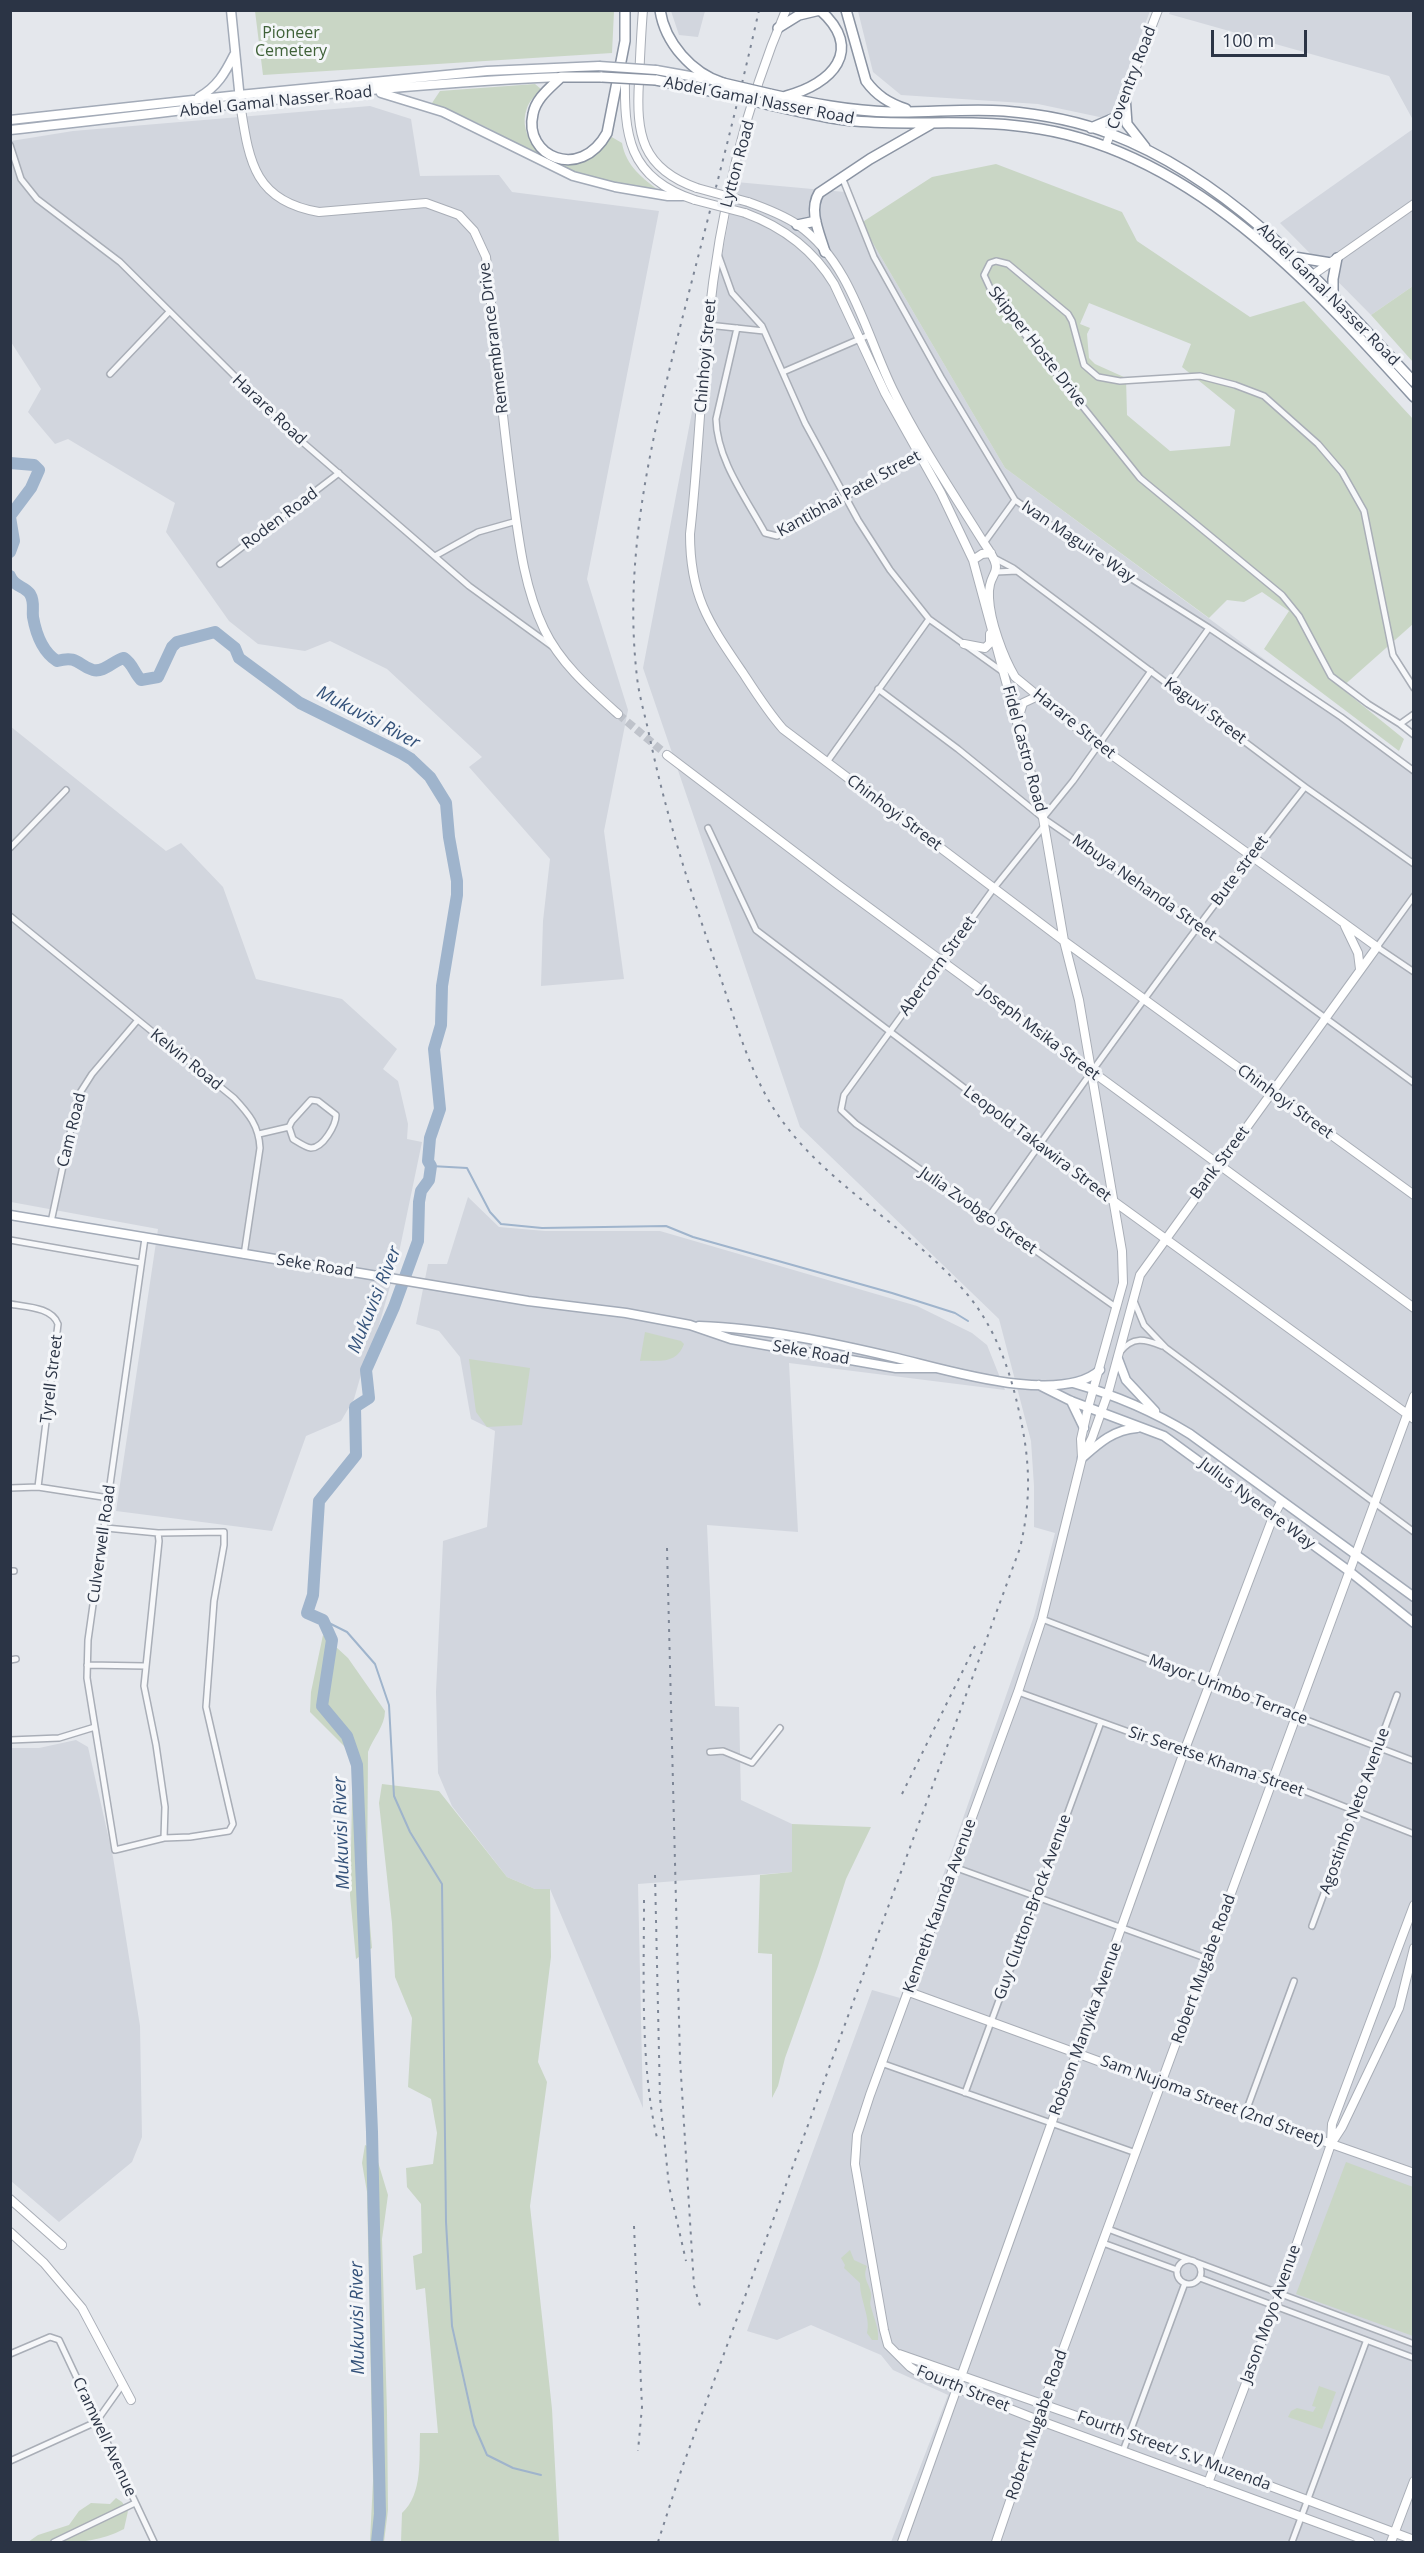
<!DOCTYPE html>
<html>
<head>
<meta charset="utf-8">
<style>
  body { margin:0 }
  #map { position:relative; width:1424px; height:2553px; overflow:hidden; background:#e4e7ec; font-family:"Open Sans",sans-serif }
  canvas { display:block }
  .frame { position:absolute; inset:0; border:12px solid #2b3445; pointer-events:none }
  .scale { position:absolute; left:1211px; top:30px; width:96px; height:27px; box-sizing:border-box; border:3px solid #2b3445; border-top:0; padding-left:8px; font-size:18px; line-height:21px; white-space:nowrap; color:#2b3445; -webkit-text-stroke:4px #f4f6f9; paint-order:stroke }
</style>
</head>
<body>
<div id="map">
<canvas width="1424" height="2553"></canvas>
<div class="frame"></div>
<div class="scale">100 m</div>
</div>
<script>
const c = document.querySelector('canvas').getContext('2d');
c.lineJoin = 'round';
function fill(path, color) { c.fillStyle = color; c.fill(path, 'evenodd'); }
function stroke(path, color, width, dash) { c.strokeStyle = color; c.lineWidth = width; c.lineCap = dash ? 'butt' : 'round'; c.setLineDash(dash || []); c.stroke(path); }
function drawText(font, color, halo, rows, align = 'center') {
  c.font = font + ' "Open Sans",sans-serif'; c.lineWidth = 6; c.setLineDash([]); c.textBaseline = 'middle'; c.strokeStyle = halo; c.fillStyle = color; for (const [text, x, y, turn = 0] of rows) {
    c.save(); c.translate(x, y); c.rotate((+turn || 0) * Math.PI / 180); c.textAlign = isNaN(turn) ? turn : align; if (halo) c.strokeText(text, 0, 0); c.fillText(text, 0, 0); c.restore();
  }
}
fill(new Path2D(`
  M1171,10L1413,11V120L1389,76L1169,14Z
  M671,11H705L698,37L679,35Z
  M858,11H1150L1109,119L1038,104L901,95L873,72Z
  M370,106L411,119L420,176L499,175L512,192L659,211L587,579L628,710L604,831L624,979L541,986L543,921L550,859L469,767L482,757L387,669L330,641L305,651L258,644L229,621L166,532L175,503L68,439L55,444L28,412L41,389L11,342V141L73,131Z
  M1413,129V286L1371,315L1280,223Z
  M736,182L845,192L861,223L1005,468L1413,769V2542H891L948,2395L893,2370L881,2355L811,2325L777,2340L747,2331L872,1990L900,1998L1034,1616L1055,1533L1034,1527V1486L1031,1441L999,1319L800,1127L643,668Z
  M10,726L166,851L181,843L223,887L256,979L342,999L397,1049L383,1069L398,1081L408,1124L407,1139L422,1142L397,1262L375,1339L362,1371L354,1399L341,1421L306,1436L272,1531L116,1511L158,1229L11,1202Z
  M468,1197L499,1227L545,1231H660L917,1306L972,1333L987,1345L1005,1390L789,1363L798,1532L707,1525L715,1706L739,1707L741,1800L792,1824V1872L638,1884L643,2108L550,1889H535L507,1877L452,1806L438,1773L436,1692L443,1541L487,1527L495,1431L471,1419L460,1357L439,1331L416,1324L428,1264H447Z
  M76,1740L88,1747L113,1857L140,2026L142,2137L132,2162L59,2222L11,2181L10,1748H39Z`), '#d2d6de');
fill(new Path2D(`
  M255,11V10L614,11L612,53L263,75Z
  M535,84L541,89C537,94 529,101 527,108C513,145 564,180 596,155C602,150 606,141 610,136L622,143C626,166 643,179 661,192L625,186L572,172L484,126L432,103L440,91Z
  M996,164L1122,212L1137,241L1250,317L1304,301L1413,419V624L1341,688L1404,739L1399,751L1264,649L1289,611L1262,592L1244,602L1227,600L1209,618L1005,468L861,223L932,177ZM1089,303L1191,344L1182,367L1235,410L1230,446L1170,451L1127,415L1126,378L1095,364L1089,358L1087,334L1090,328L1080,324Z
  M1413,286V362L1371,315Z
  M645,1332L681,1341L684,1344C676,1365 659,1360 640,1361Z
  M469,1359L530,1368L522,1425L487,1427L476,1412Z
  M323,1635L348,1658L385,1711C385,1726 373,1738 368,1752L367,1891L372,1948L356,1959L350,1895L353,1755L310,1712L311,1692Z
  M382,1784L439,1791L507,1877L535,1889H550L551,1957L538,2062L547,2082L530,2206L552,2409L559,2542H401L402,2513C423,2494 419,2458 420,2433H438L425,2288L416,2290L413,2256L422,2253L421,2204L407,2187L406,2168L433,2164L437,2133L431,2099L408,2087L412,2018L395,1977L392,1923L379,1803Z
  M792,1824L871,1827L846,1879L818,1966L785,2058L778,2086L772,2098V1954L758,1953L760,1875L792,1872Z
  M365,2145L378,2151V2162L388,2195L382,2239L387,2412L388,2510L384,2542H370L373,2481L367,2192L362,2163Z
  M1346,2162L1413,2187V2336L1296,2294Z
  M850,2250L854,2260L867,2266C862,2278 869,2283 871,2293C872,2298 869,2302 871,2307C874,2319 879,2327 878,2340H872L867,2333C871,2318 860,2300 860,2283L844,2268L845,2265L841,2258Z
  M1319,2386L1336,2392L1322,2429L1288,2417L1291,2411L1297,2408L1313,2412L1316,2407L1312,2406Z
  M116,2498L122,2502L128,2511L124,2529C91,2546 64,2542 28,2542L38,2535L69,2525L79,2511L91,2503L110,2504Z`), '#c9d6c5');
stroke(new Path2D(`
  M431,1166L467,1168L490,1212L501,1224L542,1228L666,1226L693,1237L892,1293L955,1313L968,1321
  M323,1620L347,1632L375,1664L389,1705L394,1796L410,1832L442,1884L446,2222L452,2326L474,2425L487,2455L513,2468L541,2475`), '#9fb4cc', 2);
stroke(new Path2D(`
  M10,463L34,465L39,470L31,488L10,516
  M10,517L14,541L10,552
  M10,576C14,587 25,586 30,594C35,602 32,609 33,617C36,634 43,652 57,661C79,655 78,666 93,670C104,673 114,660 124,658C133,664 134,673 141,680L158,677L172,647L177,642L215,632L235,648L239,658L300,703L401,753L411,759L430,777L446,803L449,837L457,881V895L442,986L441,1025L434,1049L440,1109L430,1138L428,1161L431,1166L429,1180L421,1191L419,1202L418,1241L394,1307L366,1370L369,1398L355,1407L356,1455L319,1501L313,1595L307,1613L323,1620L332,1640L322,1706L347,1736L357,1765L372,2132L380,2514L377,2542`), '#9fb4cc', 12);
stroke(new Path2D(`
  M618,714L667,755`), '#bfc3cb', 8, [8, 4]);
const street = new Path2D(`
  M10,145L21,179L37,199L120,262L292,433L469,586L553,647
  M842,177L874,257L941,377L1015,500L1097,557L1209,628L1341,717L1414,771
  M718,254L732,293L762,326L805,423L858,520L890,570L929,619L1003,672
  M708,325L764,331
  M737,328L716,419C717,460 746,498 765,533L777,536L921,454
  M783,372L869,335
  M110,374L169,312
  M984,543L1015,500
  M435,556L478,532L517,521
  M996,559L1013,568L1305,787L1414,864
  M220,564L339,473
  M996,572L1017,571
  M1169,684L1209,628
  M1414,688L1393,655L1364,511L1342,472L1318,444L1264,396L1235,385L1200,376L1120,381L1098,377L1084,365L1072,321L1068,314L1008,264L996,261L990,263L984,275L990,288L1011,317L1140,478L1282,595L1299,616L1331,676L1368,704L1400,724L1414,714
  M878,689L958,749L1043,818L1200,926L1414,1083
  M1400,724L1414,735
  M827,762L929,619
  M1043,818L1073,781L1151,671
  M1044,826L994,888L844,1095L841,1110L856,1124L1117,1308
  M708,828L756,930L1112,1200
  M10,848L66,790
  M1414,896L1377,947L1414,972
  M10,916L234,1098C249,1114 259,1126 260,1148L244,1255
  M259,1134L289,1127L293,1139C298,1142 305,1147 311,1148C323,1148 336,1125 336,1115L318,1101L311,1100L292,1121L289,1127
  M988,1218C1090,1072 1195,927 1305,787
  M51,1222L78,1096L92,1074L137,1021
  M145,1238L88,1640L87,1678L115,1850L164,1838L165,1807L156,1745L144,1686L159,1541L158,1533
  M10,1240L141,1263
  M1134,1301L1144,1325L1166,1348L1414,1532
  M10,1304C26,1307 52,1307 58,1324L38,1487
  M1120,1352C1133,1336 1144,1339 1162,1346
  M10,1488L38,1487L109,1498
  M106,1528L158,1533L224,1532V1545L214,1601L206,1707L233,1824L229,1831L190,1837L164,1838
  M10,1571H14
  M1042,1619L1414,1761
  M10,1660L16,1659
  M87,1665L145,1666
  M1018,1692L1143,1737L1274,1779L1414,1834
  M10,1740L59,1738L95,1727
  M710,1752L723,1751L752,1763L780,1728
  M954,1867L1208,1959
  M1312,1926L1397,1695
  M881,2063L1136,2153
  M965,2093L1101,1722
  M1245,2114L1294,1981
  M1108,2229L1414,2344
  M1103,2243L1177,2270
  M1177 2272a12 12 0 1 1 24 0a12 12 0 1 1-24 0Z
  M1200,2278L1414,2358
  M10,2354L50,2337L59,2340L154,2542
  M1123,2451L1185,2283
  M10,2461L96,2422L123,2384
  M54,2542L135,2503
  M1292,2542L1366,2342`);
const secondary = new Path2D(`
  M643,10C641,34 640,57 639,81C636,134 641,168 697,188
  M786,10C744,108 719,219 708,325C700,394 698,465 690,534C690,597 709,623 743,673C756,693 768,712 783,729L1064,941L1414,1195
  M625,73C624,135 627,178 695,200
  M240,103C249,160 253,201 319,212L426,203L459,215L474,231L486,257C495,337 502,417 513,497C519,541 524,587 544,629C560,663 590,689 618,714
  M1106,145L1158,10
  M748,202C765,208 783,215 798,225C851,262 866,335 893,390C919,443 953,493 984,543C1009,578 987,567 989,598C990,621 1003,657 1015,677L1098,745L1377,947L1140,1275L1108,1393L1092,1438L1082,1458L1042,1619L1018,1692L870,2095L857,2135L855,2164L884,2330L888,2345L910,2367L921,2374L1038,2420L1370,2542
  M745,213C783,227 813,249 834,284L885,393L941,493L973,560L1043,818L1064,941L1079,1000L1122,1251L1123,1283L1088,1408L1081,1439L1082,1458
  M1304,281L1414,204
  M973,560L982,554L991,553
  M964,644L985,648L990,643V634
  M1018,719L1023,703L1038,696
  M667,755L837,884L1414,1308
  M1345,926L1358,953L1360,969
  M1112,1200L1414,1419
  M909,1992L1161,2084L1414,2173
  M1331,2142L1332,2124L1414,1905
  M10,2199L62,2245
  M10,2232L44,2263L82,2308L131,2400
  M899,2354L1171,2449L1414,2540
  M1208,2483L1275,2307L1331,2144L1342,2127L1399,2008L1414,1948
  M902,2542L1185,1749L1273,1517L1281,1502
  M996,2542L1043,2404L1414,1396
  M1391,2542L1414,2481`);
const primary = new Path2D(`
  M231,10L240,100
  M656,70L712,80
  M381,93L443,112L573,176L615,187L668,196H682
  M199,97C217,87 225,73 234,55
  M10,120L239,95L487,71L599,66
  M10,130C194,110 377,84 561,77
  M10,1215L528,1301L626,1313L690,1325L731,1339L896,1368H935
  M699,1326C764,1328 833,1343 897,1358C944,1369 1060,1406 1100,1370
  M1118,1359L1126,1380L1155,1411
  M1073,1383C1115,1395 1153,1411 1190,1434L1414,1597
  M1039,1385L1071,1401L1164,1436L1349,1571L1414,1623
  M1071,1401L1084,1428
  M1082,1458C1099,1443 1113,1430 1137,1428`);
const highway = new Path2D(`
  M660,10C665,43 692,73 723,83
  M846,10L866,81C877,96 889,103 906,109
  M778,28L799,15L820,10
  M602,77H561C550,88 536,98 533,114C523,156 580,182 607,133L625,41V10
  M656,80L720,93
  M770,94C810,103 850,111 891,112C929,113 967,108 1004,111C1040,114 1078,121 1111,134C1234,181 1326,288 1414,382
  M786,96C832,84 865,50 820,10
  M1125,96L1127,124L1145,147
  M766,104C795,110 825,119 855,121C912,126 970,119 1027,127C1188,147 1311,283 1414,397
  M1091,128L1117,117
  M797,225L816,221
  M825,252C820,234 808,211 819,193L870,159L931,124
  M1294,257L1331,263
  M1333,298V279L1337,258`);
stroke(street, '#a9aeb7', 8);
stroke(secondary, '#a9aeb7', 10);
stroke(primary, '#a3abb8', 11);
stroke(highway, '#8b94a3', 12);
stroke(street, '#f7f8fa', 5);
stroke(secondary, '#fff', 8);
stroke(primary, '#fff', 8);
stroke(highway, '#fff', 9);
stroke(new Path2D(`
  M667,1548L680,2059L694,2286L701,2309
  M902,1794L977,1642
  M655,1875L660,2098L669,2186L686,2261
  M644,1900C644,1975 640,2070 658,2142
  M634,2226L642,2407L638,2451
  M658,2542L682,2468L1020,1548C1032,1497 1030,1458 1018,1407C1009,1367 994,1326 967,1294C907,1223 817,1182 769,1101C747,1063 734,1017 720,976C692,897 666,816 649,734C645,715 639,696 637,677C622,550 655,425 686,304C711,206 737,109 759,10`), '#7d8696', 2, [3, 6]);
const secondaryBridge = new Path2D(`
  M697,188L748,202
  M695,200L745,213`);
const primaryBridge = new Path2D(`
  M599,66L656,70`);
const highwayBridge = new Path2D(`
  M602,77L656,80
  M723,83L770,94
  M720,93L766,104`);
stroke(secondaryBridge, '#a9aeb7', 10, []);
stroke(primaryBridge, '#a3abb8', 11, []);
stroke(highwayBridge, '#8b94a3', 12, []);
stroke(secondaryBridge, '#fff', 8);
stroke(primaryBridge, '#fff', 8);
stroke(highwayBridge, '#fff', 9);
drawText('16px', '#3f6138', '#f4f6f9', [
  ["Pioneer",291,33],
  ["Cemetery",291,51]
]);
drawText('16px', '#2b3445', '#f4f6f9', [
  ["Coventry Road",1132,78,-69],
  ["Abdel Gamal Nasser Road",759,101,11],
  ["Abdel Gamal Nasser Road",276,102,-6],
  ["Lytton Road",738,164,-75],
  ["Abdel Gamal Nasser Road",1328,295,45],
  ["Remembrance Drive",494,338,-97],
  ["Skipper Hoste Drive",1037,347,52],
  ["Chinhoyi Street",706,356,-85],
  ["Harare Road",269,410,43],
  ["Kantibhai Patel Street",849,494,-29],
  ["Roden Road",280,519,-37],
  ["Ivan Maguire Way",1078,542,34],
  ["Kaguvi Street",1205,711,37],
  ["Harare Street",1074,724,39],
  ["Fidel Castro Road",1024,749,75],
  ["Chinhoyi Street",894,813,37],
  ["Bute street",1240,871,-53],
  ["Mbuya Nehanda Street",1144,888,35],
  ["Abercorn Street",938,966,-54],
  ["Joseph Msika Street",1039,1033,37],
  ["Kelvin Road",186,1060,39],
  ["Chinhoyi Street",1285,1102,36],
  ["Cam Road",72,1130,-76],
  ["Leopold Takawira Street",1037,1144,37],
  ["Bank Street",1220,1163,-53],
  ["Julia Zvobgo Street",978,1211,35],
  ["Seke Road",315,1266,9],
  ["Seke Road",811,1353,10],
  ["Tyrell Street",52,1379,-83],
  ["Julius Nyerere Way",1257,1504,37],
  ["Culverwell Road",102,1544,-82],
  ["Mayor Urimbo Terrace",1228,1690,21],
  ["Sir Seretse Khama Street",1216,1762,19],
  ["Agostinho Neto Avenue",1355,1811,-70],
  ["Kenneth Kaunda Avenue",940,1906,-70],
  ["Guy Clutton-Brock Avenue",1033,1907,-70],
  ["Robert Mugabe Road",1204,1969,-70],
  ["Robson Manyika Avenue",1086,2029,-70],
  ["Sam Nujoma Street (2nd Street)",1212,2101,20],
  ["Jason Moyo Avenue",1271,2314,-70],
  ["Fourth Street",963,2389,22],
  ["Robert Mugabe Road",1037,2425,-71],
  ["Cramwell Avenue",104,2437,65],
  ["Fourth Street/ S.V Muzenda",1174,2451,20]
]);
drawText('italic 18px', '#34527a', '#f4f6f9', [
  ["Mukuvisi River",368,718,28],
  ["Mukuvisi River",375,1300,-68],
  ["Mukuvisi River",342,1833,-92],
  ["Mukuvisi River",358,2318,-91]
]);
</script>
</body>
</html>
